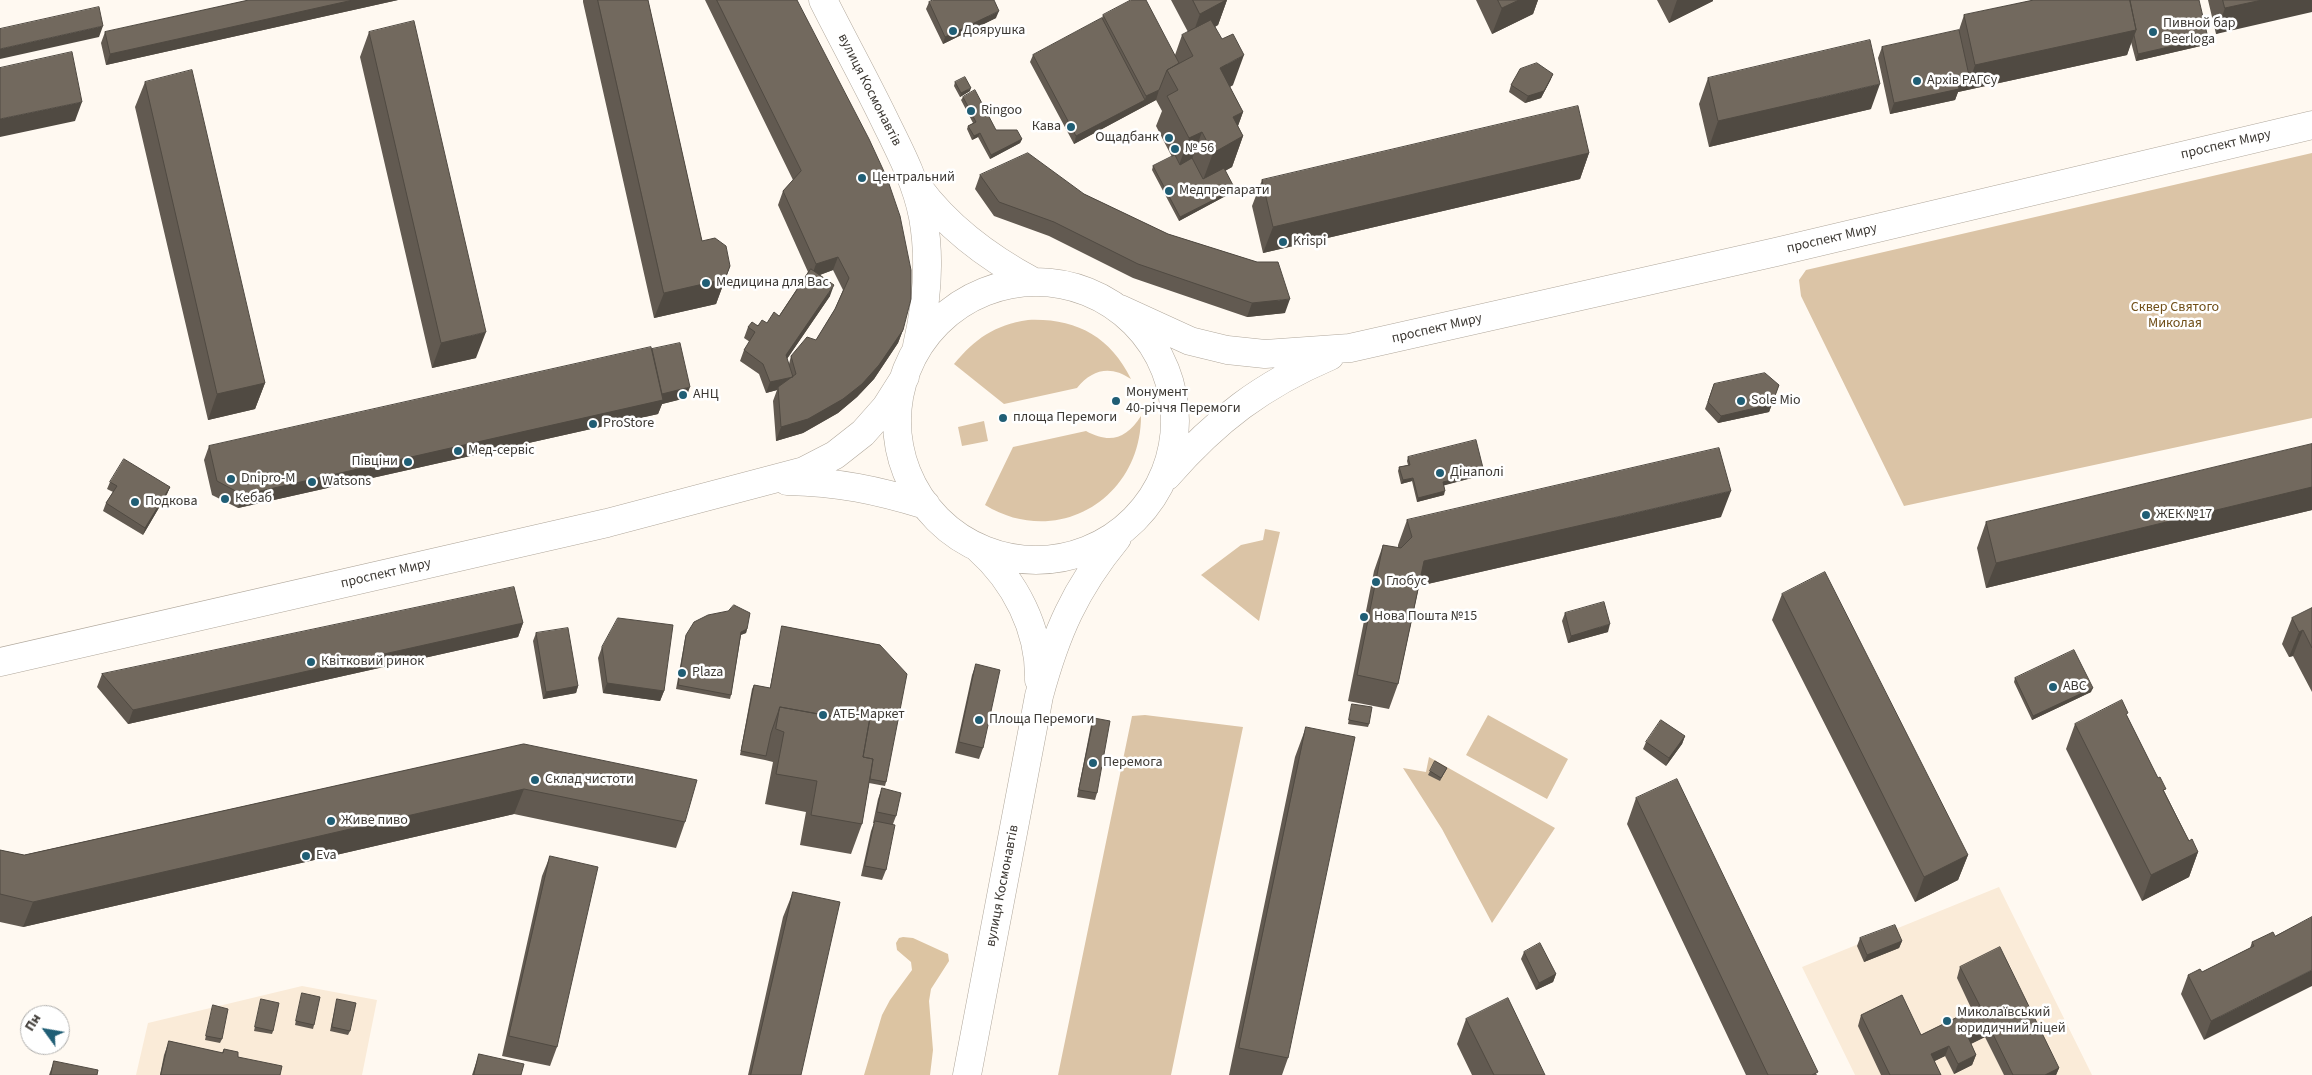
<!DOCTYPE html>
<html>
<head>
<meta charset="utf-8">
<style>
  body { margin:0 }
  #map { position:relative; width:2312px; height:1075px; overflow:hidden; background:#fff9f1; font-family:"Source Sans 3",sans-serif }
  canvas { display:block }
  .north { position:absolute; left:20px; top:1005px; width:50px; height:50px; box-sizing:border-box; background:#fff; border:1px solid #b1b0ae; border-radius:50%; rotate:302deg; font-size:14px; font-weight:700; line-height:20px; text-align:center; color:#3d3934 }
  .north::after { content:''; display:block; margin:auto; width:18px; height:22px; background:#205e75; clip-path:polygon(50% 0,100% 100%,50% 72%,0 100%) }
</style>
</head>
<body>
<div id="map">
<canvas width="2312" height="1075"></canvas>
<div class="north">Пн</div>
</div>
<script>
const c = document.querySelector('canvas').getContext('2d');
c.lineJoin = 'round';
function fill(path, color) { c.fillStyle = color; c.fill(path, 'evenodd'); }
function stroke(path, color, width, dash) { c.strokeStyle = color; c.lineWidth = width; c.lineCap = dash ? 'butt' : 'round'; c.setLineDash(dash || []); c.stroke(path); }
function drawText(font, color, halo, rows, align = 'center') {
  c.font = font + ' "Source Sans 3",sans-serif'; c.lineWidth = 5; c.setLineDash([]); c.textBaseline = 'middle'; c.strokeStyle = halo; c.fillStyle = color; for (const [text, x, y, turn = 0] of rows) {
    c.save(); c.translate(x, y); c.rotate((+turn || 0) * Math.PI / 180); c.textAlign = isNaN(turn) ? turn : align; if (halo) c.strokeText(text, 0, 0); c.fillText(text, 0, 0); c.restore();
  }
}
fill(new Path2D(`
  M1999,887L2092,1075H1855L1802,967Z
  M302,986L377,1000L362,1075H136L148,1023Z`), '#faebd8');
fill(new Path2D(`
  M2312,153V418L1904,506L1801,296L1799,280L1806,270Z
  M1028,320C1075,318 1110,336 1131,379C1111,365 1092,369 1077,388L1004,404L954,364C975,339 994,325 1028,320Z
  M1141,416C1141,499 1057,549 985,505L1013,447L1086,431C1110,444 1126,439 1141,416Z
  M984,421L988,441L962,446L958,427Z
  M1265,529L1280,532L1259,621L1201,575L1241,545L1263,540Z
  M1145,715L1243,727L1171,1075H1058L1132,716Z
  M1488,715L1568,759L1547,799L1466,755Z
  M1429,757L1555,828L1492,923L1442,829L1403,768L1426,772Z`), '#dbc4a6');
fill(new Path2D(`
  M903,937L913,938L948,954L949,961L931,989L929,1001L933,1050L930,1075H864L882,1015L890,1000L912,970L911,962L897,950L896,943L899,938Z`), '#dcc4a2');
const secondary = new Path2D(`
  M823,0C844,42 867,83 887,125C902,155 917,185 923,217C931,261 927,303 917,346
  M918,187C949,229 989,258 1034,282
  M897 421a139 139 0 1 1 278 0a139 139 0 1 1-278 0Z
  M1120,309L1190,341L1227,350L1265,354L1350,348L1776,252L2312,125
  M1167,476C1216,420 1262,385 1330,356
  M787,481C839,482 876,490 926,505
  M978,548C1015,581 1040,629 1039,680
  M0,662L607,523L804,471L835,455L863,433L886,407L905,377
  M967,1075L1039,696C1056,633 1075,589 1117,538`);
stroke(secondary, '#b1a89c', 29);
stroke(secondary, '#fff', 28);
fill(new Path2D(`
  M249,0H398L106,65L101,43L105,32Z
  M583,0H648L702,241L730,266L716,304L654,318L583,2Z
  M705,0H797L903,330L898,343L874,379L857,397L838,413L803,433L776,441L773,401L777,390L766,393L759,374L740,361L744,350L750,342L744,338L748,327L767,323L779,316L808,272L778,205L783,191L793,180ZM833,270L843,290L835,309L816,340L791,356L789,364L787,359L830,296L820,275Z
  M1171,0H1227L1218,25L1215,27L1233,85L1230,87L1243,112L1238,126L1243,136L1232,167L1225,171L1235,189L1233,192L1179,221L1152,170L1153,166L1172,157L1156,126L1162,111L1156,100L1074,144L1030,62L1033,55L1102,18L1103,15L1175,55L1182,35L1188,32Z
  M1476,0H1538L1533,14L1492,34Z
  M1657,0H1713V1L1669,23Z
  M2034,0L2205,45L2136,61L2131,42L2127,55L1958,92L1955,100L1890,114L1878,58L1882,47L1959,30L1964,15Z
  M2208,0H2312L2216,34Z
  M929,2L996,18L943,44L926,9Z
  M369,32L476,358L432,368L360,57Z
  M1553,74L1550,81L1541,98L1525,103L1509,92L1511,85Z
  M1708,78L1871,109L1709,147L1699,104Z
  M145,82L265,383L255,409L208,420L135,107Z
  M955,82L970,91L960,97L954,86Z
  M963,97L996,130L1022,139L1020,143L990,159L978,137L972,140L967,129L968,126L973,123L961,100Z
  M1589,153L1580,179L1263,253L1252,206L1262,180Z
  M980,175L1084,194L1168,234L1257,262L1285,313L1247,317L1133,278L1049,236L994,216L975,189Z
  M652,349L686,398L662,404L658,414L238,508L212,495L204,460L209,446Z
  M1714,384L1779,385L1769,412L1718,423L1705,409Z
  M2312,444V510L1986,588L1977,548L1986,522Z
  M1408,457L1484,472L1483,475L1444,485V495L1417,502L1412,481L1401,484L1398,471L1399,467L1408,465L1407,461Z
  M110,482L170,487L167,494L143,535L103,511L106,503L113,492L107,489Z
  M1721,517L1419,586L1398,684L1389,709L1348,701L1374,571L1383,545L1398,548V545L1407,520Z
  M1782,594L1968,855L1958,880L1915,902L1772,620Z
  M2312,608V692L2293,656L2289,657L2282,644L2292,618Z
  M1565,613L1608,632L1568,643L1562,621Z
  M523,623L518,637L128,724L97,687L102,674Z
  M782,626L880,645L886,782L885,786L869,783L862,824L851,854L800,845L806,812L765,804L773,762L765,760L740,755L752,689L754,685L770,688Z
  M747,629L746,633L741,635L731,695L730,699L676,689L685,639L686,635Z
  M536,633L578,686L576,693L543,699L533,641Z
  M602,647L664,691L660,701L603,693L598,658Z
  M976,664L983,748L979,759L955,753L972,675Z
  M2015,678L2091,692L2032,720L2014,682Z
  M1352,704L1369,724L1368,727L1348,724Z
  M2127,716L2189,841L2198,852L2189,877L2142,901L2066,749L2075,724Z
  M1094,718L1097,793L1095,800L1077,797L1091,725Z
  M1306,727L1288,1058L1282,1075H1229L1295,757Z
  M1685,736L1682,744L1666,766L1643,749L1646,742Z
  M524,744L685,822L676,848L514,814L23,927L0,922V850L24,855Z
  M1447,768L1440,781L1428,775L1430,771Z
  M882,788L896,816L893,824L886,870L882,880L861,876L871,831L874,823H873L878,799Z
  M1636,798L1817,1075H1746L1627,824Z
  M550,856L557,1047L550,1066L502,1056L542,876Z
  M793,892L801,1075H748L783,917Z
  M2275,936L2204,1040L2181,994L2188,975L2202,972L2250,948L2252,942Z
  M1860,938L1902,941L1899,948L1864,962L1857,946Z
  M1524,952L1556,974L1553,982L1536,990L1521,959Z
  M1960,967L2059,1068L2056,1075H2004L1985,1037L1971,1044L1976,1055L1972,1065L1954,1074L1945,1056L1934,1061L1941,1075H1881L1858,1026L1861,1015L1921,1035L1972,1010L1957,978Z
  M302,993L314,1025L313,1029L295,1025Z
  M261,999L273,1031L272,1034L254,1031Z
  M337,999L350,1031L348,1035L330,1031Z
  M213,1005L222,1039L220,1043L205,1040Z
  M1466,1019L1545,1075H1472L1457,1044Z
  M169,1041L222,1053L224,1049L238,1057L280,1075H160L164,1055Z
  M479,1054L521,1075H472Z
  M54,1061L97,1075H49Z`), '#625a51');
fill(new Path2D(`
  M353,0H398L106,65L110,54Z
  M1226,0H1227L1218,25L1191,39L1200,14Z
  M1519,0H1538L1533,14L1492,34L1502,8Z
  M1677,0H1713V1L1669,23Z
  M2262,0H2312V12L2216,34L2225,8Z
  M999,11L996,18L943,44L945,37Z
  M103,26L99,37L0,59V49Z
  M2136,30L2127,55L1958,92L1955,100L1890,114L1894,103L1958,83L1970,80L1975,65Z
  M2208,38L2205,45L2136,61L2138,54Z
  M1244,55L1233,85L1209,98L1220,68Z
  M1553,74L1550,81L1541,98L1525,103L1528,96Z
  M1880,84L1871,109L1709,147L1718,121Z
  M971,88L970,91L960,97L961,93Z
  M1159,90L1156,100L1074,144L1076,136L1145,100L1146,96Z
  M82,102L75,121L0,137V119Z
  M1243,112L1232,142L1233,117Z
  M1202,132L1191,162L1178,168L1189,138Z
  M980,133L978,137L972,140L974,136Z
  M1243,136L1232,167L1202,183L1213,153Z
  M1022,139L1020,143L990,159L991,155Z
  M1589,153L1580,179L1263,253L1273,227Z
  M1235,189L1233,192L1179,221L1180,217Z
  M838,257L833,270L811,278L816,264Z
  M730,266L716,304L654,318L664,293Z
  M834,285L830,296L782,366L786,355Z
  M1290,299L1285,313L1247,317L1252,303Z
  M903,330L898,343L874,379L857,397L838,413L803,433L776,441L781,427Z
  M486,332L476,358L432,368L441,343Z
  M793,377L778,387L777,390L766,393L770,382Z
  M265,383L255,409L208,420L217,394Z
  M690,387L686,398L662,404L658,414L238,508L243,495Z
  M1772,404L1769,412L1718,423L1721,416Z
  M1484,472L1483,475L1442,486L1443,482Z
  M1413,478L1412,481L1401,484L1403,480Z
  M170,487L167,494L143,535L145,528Z
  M2312,487V510L1986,588L1996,563Z
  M1445,491L1444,495L1417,502L1418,498Z
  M1731,491L1721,517L1414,587L1424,561Z
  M523,623L518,637L128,724L133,710Z
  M1610,624L1608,632L1568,643L1571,636Z
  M747,629L746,633L740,635L741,632Z
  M2303,630L2293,656L2289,657L2299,632Z
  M607,683L664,691L660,701L603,693Z
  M578,686L576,693L543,699L546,692Z
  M2093,688L2091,692L2032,720L2033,716Z
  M1685,736L1682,744L1666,766L1669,758Z
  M524,789L514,814L23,927L33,902Z
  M2198,852L2189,877L2142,901L2151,875Z
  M1968,855L1958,880L1915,902L1924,877Z
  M1902,941L1899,948L1864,962L1867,955Z
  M2312,970V986L2204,1040L2211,1021Z
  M1556,974L1553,982L1536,990L1539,983Z
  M1989,1026L1985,1037L1964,1047L1968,1037Z
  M1949,1046L1945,1056L1927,1065L1931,1054Z
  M1976,1055L1972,1065L1954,1074L1958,1064Z
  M2059,1068L2056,1075H2045Z`), '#504a42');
const building = new Path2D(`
  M249,0H353L110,54L105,32Z
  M598,0H648L702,241L715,238L726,246L730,266L725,279L664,293Z
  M717,0H797L869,139L887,178L900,216L911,270V299L903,330L879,365L862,384L843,399L808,419L781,427L778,387L796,374L791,356L807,337L816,340L835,309L849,278L838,257L816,264L783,191L801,171Z
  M933,0H994L999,11L945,37L929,2Z
  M1131,0H1146L1179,63L1167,70L1159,90L1146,96L1103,15Z
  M1193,0H1226L1200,14Z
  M1498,0H1519L1502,8Z
  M2034,0H2130L2136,30L1975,65L1964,15Z
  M2130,0H2199L2208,38L2138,54L2134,35L2136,30Z
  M2223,0H2262L2225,8Z
  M99,7L103,26L0,49V29Z
  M1102,18L1145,100L1076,136L1033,55Z
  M1211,20L1222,39L1233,34L1244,55L1220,68L1243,112L1233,117L1243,136L1213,153L1202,132L1189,138L1167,96L1178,90L1167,70L1193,56L1182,35Z
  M414,21L486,332L441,343L369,32Z
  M1959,30L1970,80L1958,83L1959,89L1894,103L1882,47Z
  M1870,40L1880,84L1718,121L1708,78Z
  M72,52L82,102L0,119V68Z
  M1537,63L1553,74L1544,91L1528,96L1511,85L1520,69Z
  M192,70L265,383L217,394L145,82Z
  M965,77L971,88L961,93L955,82Z
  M975,90L996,130H1017L1022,139L991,155L980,133L974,136L968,126L976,122L963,97Z
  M1578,106L1589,153L1273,227L1262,180Z
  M1028,153L1084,194L1168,234L1257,262H1278L1290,299L1252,303L1138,264L1054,222L999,202L980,175Z
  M1175,155L1180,165L1192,158L1203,179L1224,168L1235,189L1180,217L1153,166Z
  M811,269L834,285L786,355L793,377L770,382L763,364L744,350L755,332L748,327L752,322L758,326L762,320L767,323L774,312L779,316Z
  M680,343L690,387L662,394L652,349Z
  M651,347L663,400L243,495L217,481L209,446Z
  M1765,373L1779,385L1772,404L1721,416L1708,402L1714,384Z
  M1476,440L1484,472L1443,482L1445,491L1418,498L1413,478L1403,480L1399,467L1410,465L1408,457Z
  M2312,444V487L1996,563L1986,522Z
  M1719,448L1731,491L1424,561L1398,684L1357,675L1383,545L1401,548L1412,537L1407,520Z
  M124,459L170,487L145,528L106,503L117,486L110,482Z
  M1825,572L1968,855L1924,877L1782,594Z
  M514,587L523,623L133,710L102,674Z
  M1604,602L1610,624L1571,636L1565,613Z
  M734,605L750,613L747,629L741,632L731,695L678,685L686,635L694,622L708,615L728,611Z
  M2312,608V648L2303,630L2299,632L2292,618Z
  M618,618L673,625L664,691L607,683L602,647Z
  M782,626L880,645L907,674L886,782L870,779L873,759L863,757L871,712L849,708L845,719L780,707L771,733L766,756L741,751L754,685L770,688Z
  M568,628L578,686L546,692L536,633Z
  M2074,650L2093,688L2033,716L2015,678Z
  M976,664L1000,670L983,748L959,742Z
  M2122,700L2128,713L2126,714L2158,778L2160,777L2166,789L2163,790L2189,841L2192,839L2198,852L2151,875L2075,724Z
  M1352,704L1372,707L1369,724L1349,720Z
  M780,707L847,719L849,708L871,712L863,757L873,759L862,824L811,815L817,781L776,774L784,732L776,729Z
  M1094,718L1110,721L1097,793L1079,790Z
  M1661,720L1685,736L1669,758L1646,742Z
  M1306,727L1355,737L1288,1058L1239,1048Z
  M524,744L697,780L685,822L524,789L33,902L0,894V850L24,855Z
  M1435,761L1447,768L1441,778L1430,771Z
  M1677,779L1818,1072L1812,1075H1768L1636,798Z
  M882,788L901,793L896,816L877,812Z
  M875,821L895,825L886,870L865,866Z
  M550,856L598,867L557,1047L509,1036Z
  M793,892L840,902L801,1075H751Z
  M2312,917V970L2211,1021L2188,975L2200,969L2202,972L2254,946L2252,942L2273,932L2275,936Z
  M1895,925L1902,941L1867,955L1860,938Z
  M1540,943L1556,974L1539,983L1524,952Z
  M2000,947L2059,1068L2045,1075H2013L1989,1026L1968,1037L1976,1055L1958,1064L1949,1046L1931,1054L1941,1075H1890L1861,1015L1902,995L1921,1035L1980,1006L1960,967Z
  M302,993L320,997L314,1025L296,1021Z
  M1508,998L1545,1075H1494L1466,1019Z
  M261,999L279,1003L273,1031L255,1027Z
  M337,999L356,1003L350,1031L332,1027Z
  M213,1005L228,1009L222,1039L206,1036Z
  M169,1041L223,1053L224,1049L238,1052V1057L282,1066L280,1075H161Z
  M479,1054L524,1064L521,1075H474Z
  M54,1061L98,1070L97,1075H51Z`);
fill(building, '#72695e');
stroke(building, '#504a42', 1);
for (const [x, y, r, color] of [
  [953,31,5,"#205e75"],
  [2153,32,5,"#205e75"],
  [1917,81,5,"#205e75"],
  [971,111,5,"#205e75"],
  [1071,127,5,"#205e75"],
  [1169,138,5,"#205e75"],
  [1175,149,5,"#205e75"],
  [862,178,5,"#205e75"],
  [1169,191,5,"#205e75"],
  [1283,242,5,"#205e75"],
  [706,283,5,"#205e75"],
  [683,395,5,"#205e75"],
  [1116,401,5,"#205e75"],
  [1741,401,5,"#205e75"],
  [1003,418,5,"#205e75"],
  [593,424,5,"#205e75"],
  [458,451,5,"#205e75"],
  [408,462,5,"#205e75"],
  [1440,473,5,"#205e75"],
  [231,479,5,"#205e75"],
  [312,482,5,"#205e75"],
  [225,499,5,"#205e75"],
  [135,502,5,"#205e75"],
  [2146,515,5,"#205e75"],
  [1376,582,5,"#205e75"],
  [1364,617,5,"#205e75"],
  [311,662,5,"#205e75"],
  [682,673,5,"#205e75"],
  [2053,687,5,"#205e75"],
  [823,715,5,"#205e75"],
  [979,720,5,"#205e75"],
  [1093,763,5,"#205e75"],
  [535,780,5,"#205e75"],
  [331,821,5,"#205e75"],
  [306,856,5,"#205e75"],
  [1947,1021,5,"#205e75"]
]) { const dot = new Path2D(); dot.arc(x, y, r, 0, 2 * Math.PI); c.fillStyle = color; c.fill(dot); stroke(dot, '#fff', 2); }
drawText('14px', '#3d3934', '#fff', [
  ["Пивной бар",2163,24],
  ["Beerloga",2163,40],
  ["Доярушка",963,31],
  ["Архів РАГСу",1927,81],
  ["Ringoo",981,111],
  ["Кава",1061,127,"right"],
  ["Ощадбанк",1159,138,"right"],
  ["№ 56",1185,149],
  ["Центральний",872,178],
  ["Медпрепарати",1179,191],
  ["Krispi",1293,242],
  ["Медицина для Вас",716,283],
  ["Монумент",1126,393],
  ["40-річчя Перемоги",1126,409],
  ["АНЦ",693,395],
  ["Sole Mio",1751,401],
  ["площа Перемоги",1013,418],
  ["ProStore",603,424],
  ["Мед-сервіс",468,451],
  ["Півціни",398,462,"right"],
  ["Дінаполі",1450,473],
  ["Dnipro-M",241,479],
  ["Watsons",322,482],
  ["Кебаб",235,499],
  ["Подкова",145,502],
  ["ЖЕК №17",2156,515],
  ["Глобус",1386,582],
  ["Нова Пошта №15",1374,617],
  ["Квітковий ринок",321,662],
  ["Plaza",692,673],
  ["ABC",2063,687],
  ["АТБ-Маркет",833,715],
  ["Площа Перемоги",989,720],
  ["Перемога",1103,763],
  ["Склад чистоти",545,780],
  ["Живе пиво",341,821],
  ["Eva",316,856],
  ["Миколаївський",1957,1013],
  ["юридичний ліцей",1957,1029]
], 'left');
drawText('14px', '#3d3934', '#fff', [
  ["вулиця Космонавтів",869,90,63],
  ["проспект Миру",2226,145,-13],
  ["проспект Миру",1832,239,-13],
  ["проспект Миру",1437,329,-13],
  ["проспект Миру",386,574,-13],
  ["вулиця Космонавтів",1003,886,-79]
]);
drawText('14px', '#704f18', '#fff', [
  ["Сквер Святого",2175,308],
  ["Миколая",2175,324]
]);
</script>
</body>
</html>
